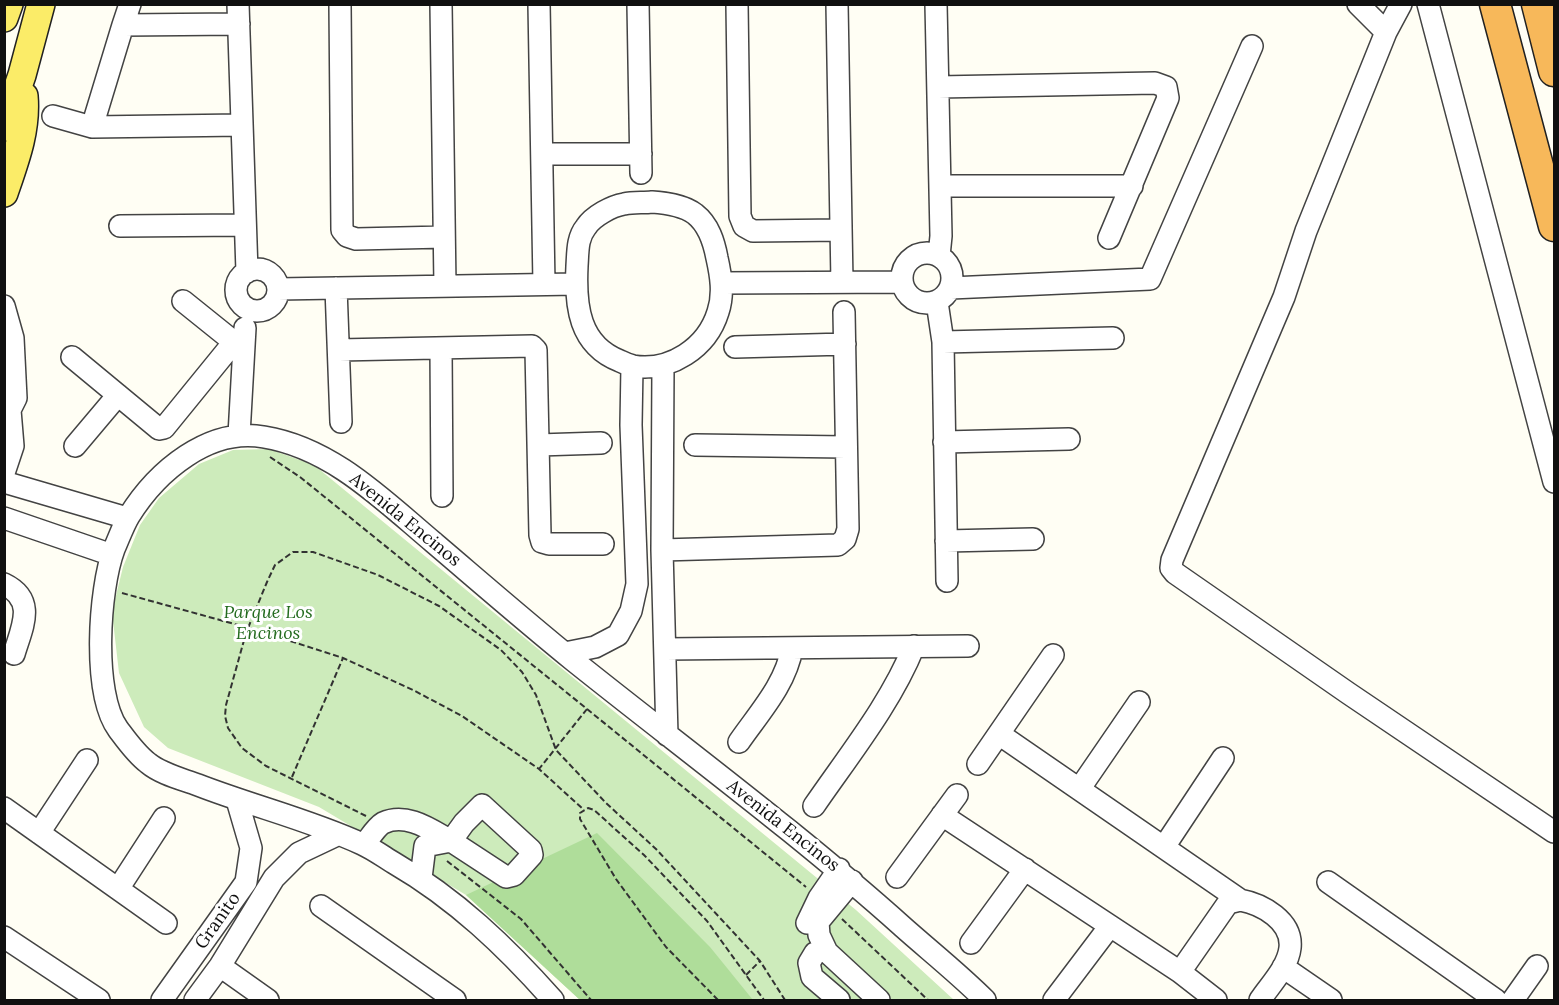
<!DOCTYPE html>
<html>
<head>
<meta charset="utf-8">
<style>
  body { margin:0 }
  #map { position:relative; width:1559px; height:1005px; overflow:hidden; background:#fffef4; font-family:Lora,serif }
  canvas { display:block }
  .frame { position:absolute; inset:0; border:6px solid #101010; pointer-events:none }
</style>
</head>
<body>
<div id="map">
<canvas width="1559" height="1005"></canvas>
<div class="frame"></div>
</div>
<script>
const c = document.querySelector('canvas').getContext('2d');
c.lineJoin = 'round';
function fill(path, color) { c.fillStyle = color; c.fill(path, 'evenodd'); }
function stroke(path, color, width, dash) { c.strokeStyle = color; c.lineWidth = width; c.lineCap = dash ? 'butt' : 'round'; c.setLineDash(dash || []); c.stroke(path); }
function drawText(font, color, halo, rows, align = 'center') {
  c.font = font + ' Lora,serif'; c.lineWidth = 6; c.setLineDash([]); c.textBaseline = 'middle'; c.strokeStyle = halo; c.fillStyle = color; for (const [text, x, y, turn = 0] of rows) {
    c.save(); c.translate(x, y); c.rotate((+turn || 0) * Math.PI / 180); c.textAlign = isNaN(turn) ? turn : align; if (halo) c.strokeText(text, 0, 0); c.fillText(text, 0, 0); c.restore();
  }
}
fill(new Path2D(`
  M269,449L314,465L856,910L954,1000H580L466,895L319,807L168,748L144,727L119,673L112,612L123,567L140,525L159,498L199,464L233,450Z`), '#cdebbb');
fill(new Path2D(`
  M597,833L710,947L753,1000H580L466,895Z`), '#afdd9a');
const minor = new Path2D(`
  M238,4L247,272
  M340,4L342,230L347,236L356,239L444,237
  M441,4L445,286
  M539,4L544,284
  M638,4L641,173
  M737,4L740,216L744,226L753,231L841,230
  M837,4L842,282
  M936,4L941,236L939,256
  M1358,4L1386,32
  M1401,4L1386,32L1306,231L1284,297L1172,560L1171,568L1175,573L1348,693L1554,832
  M1428,4L1554,482
  M239,24L123,25L92,127L241,125
  M123,25L130,4
  M938,87L1155,83L1166,87L1168,98L1109,238
  M53,116L92,127
  M542,154H641
  M940,186H1132
  M652,202C666,203 683,205 695,214C709,225 714,242 717,258C721,276 724,294 718,312C707,348 670,372 633,366C629,365 624,363 620,361C579,345 575,306 577,266C578,252 577,238 586,227C593,216 612,206 624,204C633,202 643,203 652,202Z
  M120,226L244,225
  M902 278a25 25 0 1 1 50 0a25 25 0 1 1-50 0Z
  M236 290a21 21 0 1 1 42 0a21 21 0 1 1-42 0Z
  M722,283L902,282
  M336,288L341,422
  M951,288L1150,279L1252,46
  M278,289L576,284
  M183,301L234,342
  M937,302L943,342L947,581
  M4,306L13,338L16,398L10,410
  M943,342L1113,338
  M735,347L845,344
  M441,348L442,496
  M339,350L532,346L536,350L540,535L542,542L549,544H603
  M72,357L159,429L164,428L234,342L243,337
  M663,366L662,550L667,735
  M4,405L10,410L13,446L4,473
  M239,435L245,328
  M944,442L1069,439
  M539,445L601,443
  M695,445L846,447
  M75,446L118,395
  M4,482L127,518
  M4,518L112,555
  M946,541L1033,539
  M662,550L838,545L845,539L848,529L844,312
  M4,584C37,600 22,627 14,654
  M665,649L968,646
  M565,653L595,647L618,635L631,611L637,584L631,425L632,366
  M999,734L1240,900C1262,904 1293,921 1290,948C1288,967 1270,985 1260,1000
  M739,742C759,713 786,684 792,648
  M978,764L1053,655
  M1080,788L1139,702
  M482,805L531,850L532,855L514,875L506,877L451,841L464,823Z
  M814,806C849,755 891,703 914,646
  M4,808L166,923
  M942,815L1180,972L1216,1000
  M39,833L87,760
  M364,845C369,839 376,827 383,823C407,812 431,830 451,841L425,846L421,878
  M1164,847L1223,758
  M897,877L957,795
  M852,881L818,922L819,935L827,952L879,1000
  M1328,882L1496,1000
  M118,889L164,818
  M321,906L455,1000
  M807,923L819,898L839,869
  M4,937L99,1000
  M971,943L1025,869
  M815,953L809,963L812,977L839,1000
  M220,966L268,1000
  M1283,967L1331,1000
  M1180,972L1228,903L1240,900
  M162,1000L246,882L251,848L237,800
  M195,1000L220,966L274,878L299,853L337,835
  M553,1000C506,947 456,899 394,863C384,857 373,849 362,844C310,820 252,806 198,785C182,779 161,774 148,763C136,754 127,741 118,729C92,693 99,589 114,549C119,538 123,526 129,516C157,471 209,427 264,437C332,448 383,500 433,542C480,582 526,622 574,661C684,749 798,833 903,927C930,951 959,974 985,1000
  M1054,1000L1110,926
  M1513,1000L1537,966`);
const major = new Path2D(`
  M4,18L9,4
  M4,127L22,75L41,4
  M4,193C15,161 27,130 24,96`);
const highway = new Path2D(`
  M1495,4L1554,226
  M1537,4L1554,71`);
stroke(minor, '#434343', 24);
stroke(major, '#212121', 30);
stroke(highway, '#212121', 33);
stroke(new Path2D(`
  M270,457L300,477L587,709L539,769
  M122,593L238,625
  M256,630L343,658L413,690L462,716L539,769L584,810
  M587,709L806,887
  M292,777L343,658
  M366,816L266,766L242,748L228,728L225,716L226,705L246,633L267,582L275,565L293,552H313L378,575L439,606L501,650L522,672L536,695L556,750L606,803L656,849L760,961L785,1000
  M447,861L521,919L591,1000
  M842,919L928,1000
  M746,975L760,961
  M718,1000L666,947L616,879L580,819V813L588,808L594,810L644,855L707,921L764,1000`), '#323232', 2, [6, 3]);
stroke(minor, '#fff', 21);
stroke(major, '#fbec68', 27);
stroke(highway, '#f7b85a', 30);
stroke(new Path2D(`
  M238,625L256,630`), '#323232', 2, [6, 3]);
drawText('18px', '#101010', '#fff', [
  ["Avenida Encinos",405,520,39],
  ["Avenida Encinos",783,826,38],
  ["Granito",218,921,-55]
]);
drawText('italic 18px', '#236b1e', '#fff', [
  ["Parque Los",268,613],
  ["Encinos",268,634]
]);
</script>
</body>
</html>
